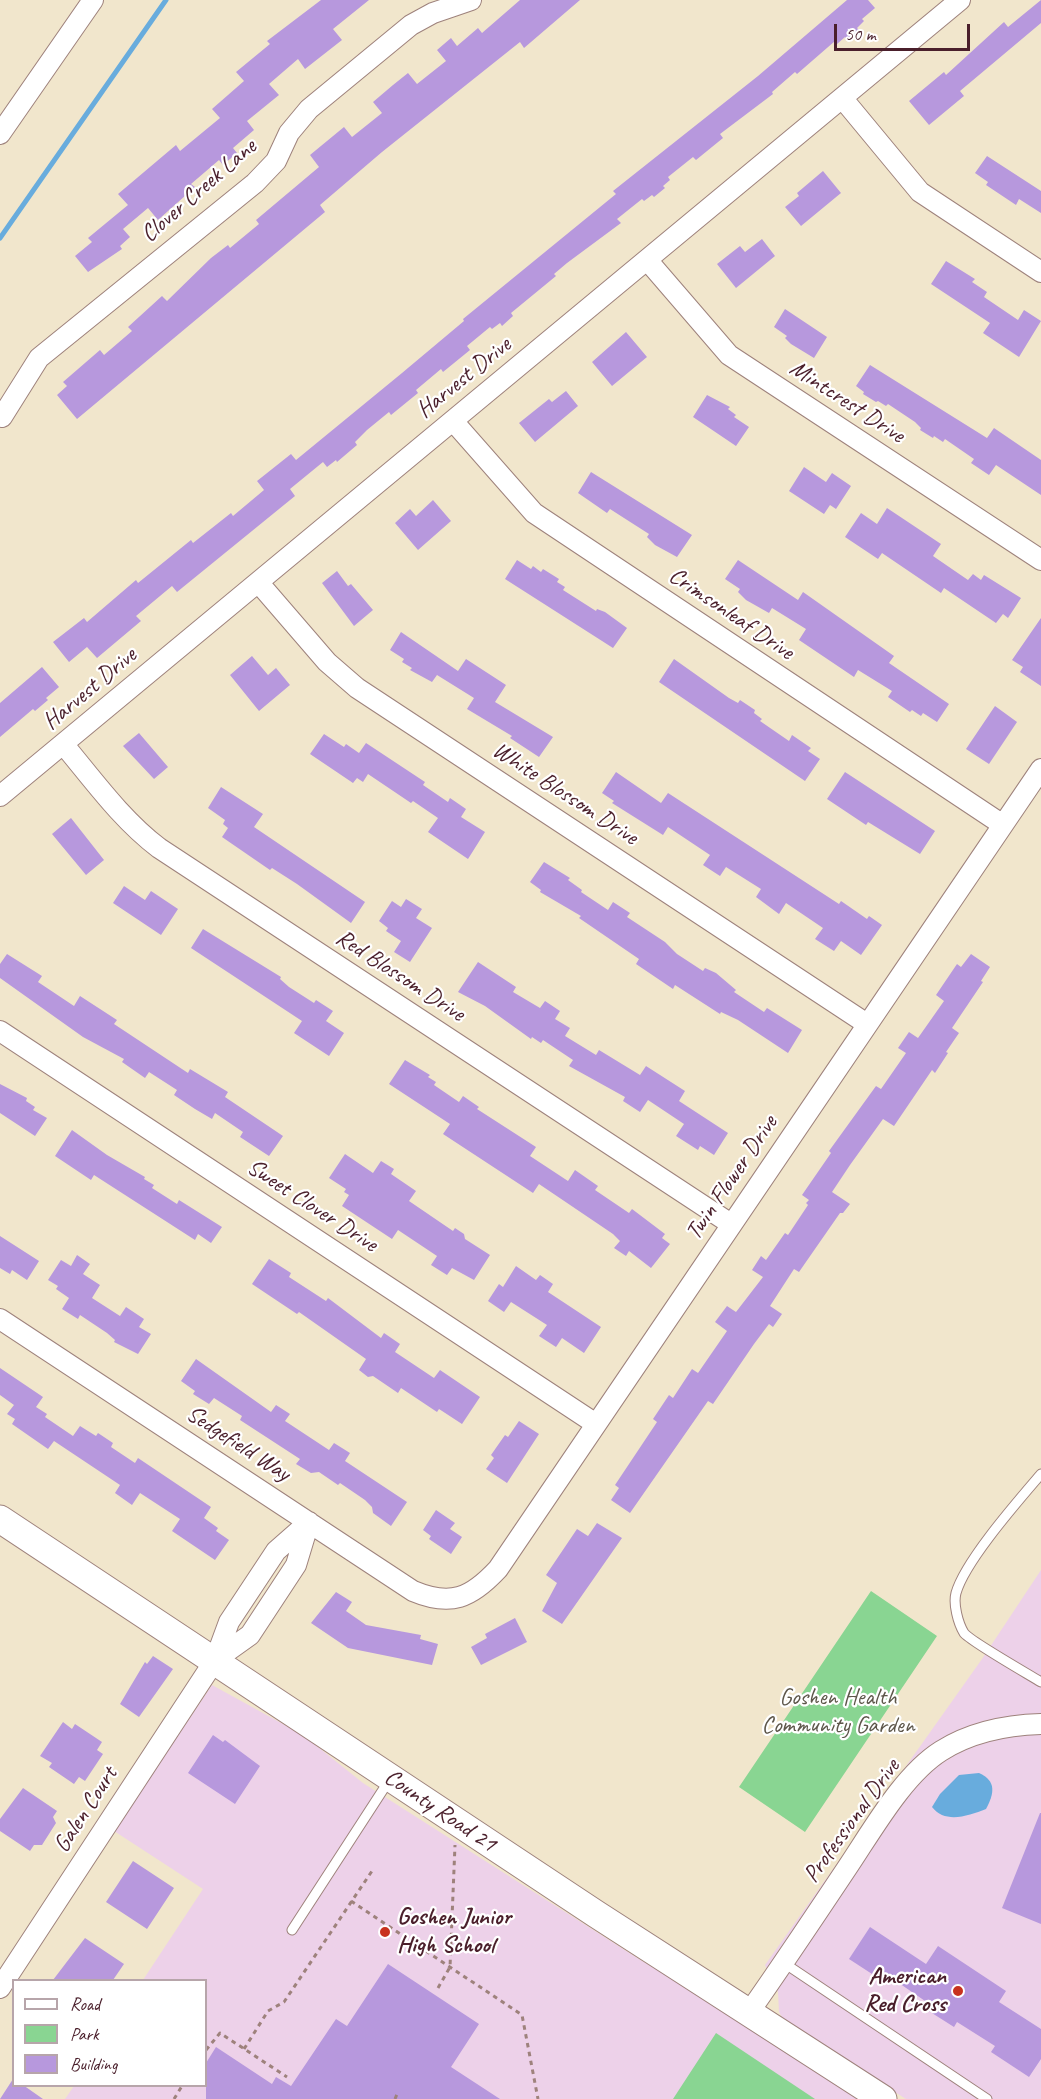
<!DOCTYPE html>
<html>
<head>
<meta charset="utf-8">
<style>
  body { margin:0 }
  #map { position:relative; width:1041px; height:2099px; overflow:hidden; background:#f1e6cc; font-family:Caveat,sans-serif }
  canvas { display:block }
  .legend { position:absolute; left:12px; top:1979px; width:195px; height:108px; box-sizing:border-box; background:#fff; border:2px solid #b7a5aa; margin:0; padding:8px 10px; list-style:none; font-size:18px; color:#4a1f2b }
  .legend li { display:flex; align-items:center; gap:12px; height:30px }
  .legend b { width:30px; border:2px solid #b7a5aa }
  .scale { position:absolute; left:834px; top:24px; width:136px; height:27px; box-sizing:border-box; border:3px solid #4a1f2b; border-top:0; padding-left:8px; font-size:18px; line-height:21px; white-space:nowrap; color:#4a1f2b; -webkit-text-stroke:4px #fff; paint-order:stroke }
</style>
</head>
<body>
<div id="map">
<canvas width="1041" height="2099"></canvas>
<ul class="legend">
<li><b style="height:8px;background:#fff"></b>Road</li>
<li><b style="height:16px;background:#89d592"></b>Park</li>
<li><b style="height:16px;background:#b798dd"></b>Building</li>
</ul>
<div class="scale">50 m</div>
</div>
<script>
const c = document.querySelector('canvas').getContext('2d');
c.lineJoin = 'round';
function fill(path, color) { c.fillStyle = color; c.fill(path, 'evenodd'); }
function stroke(path, color, width, dash) { c.strokeStyle = color; c.lineWidth = width; c.lineCap = dash ? 'butt' : 'round'; c.setLineDash(dash || []); c.stroke(path); }
function drawText(font, color, halo, rows, align = 'center') {
  c.font = font + ' Caveat,sans-serif'; c.lineWidth = 4.5; c.setLineDash([]); c.textBaseline = 'middle'; c.strokeStyle = halo; c.fillStyle = color; for (const [text, x, y, turn = 0] of rows) {
    c.save(); c.translate(x, y); c.rotate((+turn || 0) * Math.PI / 180); c.textAlign = isNaN(turn) ? turn : align; if (halo) c.strokeText(text, 0, 0); c.fillText(text, 0, 0); c.restore();
  }
}
fill(new Path2D(`
  M1041,1570V2099H906L804,2035L783,2019L779,2012L778,1992L765,1965L982,1659Z
  M212,1685L303,1735L363,1783L642,1961L747,2022L861,2099H65L74,2086H206V1980H143L203,1889L114,1831Z`), '#edd1e9');
fill(new Path2D(`
  M871,1591L937,1636L805,1832L739,1787Z
  M716,2033L815,2099H673Z`), '#89d592');
fill(new Path2D(`
  M979,1773C997,1781 994,1794 986,1809C968,1816 945,1824 932,1807L940,1794L959,1775Z`), '#68acdd');
stroke(new Path2D(`
  M0,238L166,0`), '#68acdd', 5);
fill(new Path2D(`
  M321,0H369L333,29L342,40L305,69L298,59L269,84L279,95L247,121L254,130L233,148L237,153L223,165L219,160L191,184L195,187L158,220L148,208L123,229L130,237L120,246L122,249L88,272L75,256L92,242L88,238L128,205L118,194L176,145L180,151L220,118L212,109L244,81L236,72L270,44L267,41Z
  M520,0H580L524,48L520,42L382,152L320,205L325,212L77,419L57,395L67,386L63,382L100,350L104,355L132,331L128,327L162,296L167,301L211,258L228,245L230,248L259,224L256,220L319,167L310,155L344,127L352,137L382,113L373,102L393,85L408,73L417,84L446,61L437,50L451,38L457,46L478,28L482,33Z
  M847,0H868L875,8L862,19L864,21L857,28L859,30L847,40L845,37L837,44L835,41L797,74L795,72L772,92L773,94L720,134L723,138L696,160L693,157L668,177L670,180L663,186L665,188L654,197L652,195L644,201L642,199L617,219L621,223L567,263L554,274L556,276L511,313L513,316L502,326L500,323L492,329L490,327L467,346L470,350L443,372L441,369L416,390L418,393L391,415L389,412L367,430L355,442L357,445L337,462L336,460L327,467L323,462L290,489L295,496L177,592L172,586L136,616L141,621L97,658L87,647L69,662L53,642L84,618L87,622L136,580L138,583L191,540L193,543L231,513L233,516L264,490L257,481L291,454L296,460L402,373L464,321L463,319L616,194L613,191L758,76Z
  M1041,0V23L960,91L964,96L929,125L909,101L944,72L946,75L1004,22L1008,27Z
  M987,156L1041,191V213L1019,199L1016,205L986,185L988,182L975,173Z
  M823,171L841,193L801,226L785,207L799,196L797,193Z
  M762,239L775,256L736,288L717,264L740,246L745,252Z
  M946,261L975,279L972,282L987,292L984,297L1018,320L1024,310L1041,321L1019,357L983,333L990,323L931,284Z
  M785,309L827,337L814,358L791,344L785,338L787,336L774,327Z
  M626,332L647,357L612,386L592,362Z
  M870,365L987,438L994,428L1041,460V495L996,465L989,475L971,463L974,459L945,439L943,442L934,436L933,438L920,430L921,428L915,422L888,404L886,406L878,401L876,402L863,394L864,392L856,386Z
  M566,391L578,406L535,442L519,423L549,399L552,402Z
  M707,395L730,407L728,409L736,415L734,417L749,427L736,446L693,417Z
  M804,467L826,482L832,473L851,486L836,509L830,505L824,514L789,491Z
  M591,472L692,535L677,557L655,545L647,537L649,534L624,518L610,509L607,513L578,493Z
  M433,500L451,521L418,550L395,523L410,509L416,516Z
  M887,508L941,544L933,556L968,580L973,574L981,580L984,575L1021,598L1008,618L1003,614L996,623L944,588L941,593L882,553L878,559L845,537L861,513L877,524Z
  M517,560L531,569L533,566L541,572L543,569L559,579L557,582L565,587L563,590L596,611L597,609L605,612L627,628L613,648L505,579Z
  M738,560L798,600L803,592L894,656L889,663L949,704L937,722L923,713L921,716L912,710L910,712L888,697L892,691L858,670L854,677L799,640L806,629L772,608L769,613L746,600L738,592L740,589L725,579Z
  M337,571L348,586L351,584L373,610L354,626L322,583Z
  M1041,618V686L1020,672L1023,667L1012,660Z
  M401,632L458,671L466,659L506,685L495,702L553,737L539,757L510,738L512,736L467,709L474,698L437,675L432,682L410,670L412,668L402,662L404,659L390,650Z
  M252,656L268,675L276,668L290,685L259,711L230,675Z
  M674,659L729,698L738,703L740,700L755,710L754,713L762,719L760,721L789,741L792,735L811,748L808,751L820,759L805,781L659,682Z
  M42,667L59,687L46,698L48,700L35,711L33,709L0,737V703Z
  M995,706L1017,722L989,764L966,749Z
  M139,733L168,767L154,779L123,746Z
  M324,734L344,747L346,744L359,753L366,743L425,782L423,785L448,802L450,798L466,809L461,817L485,832L468,859L428,832L438,818L413,801L411,803L368,774L363,782L357,778L353,783L310,754Z
  M616,772L661,803L668,793L839,904L841,901L867,919L869,916L882,925L861,955L841,941L834,951L815,939L823,928L786,903L779,914L756,897L761,889L726,867L720,876L703,865L710,855L668,827L663,835L612,803L614,801L602,793Z
  M845,772L935,831L920,854L868,822L866,825L827,799Z
  M221,787L263,814L254,827L365,902L351,923L297,884L272,868L270,870L222,837L228,828L223,824L225,820L208,808Z
  M71,818L104,860L86,875L52,834Z
  M544,862L570,878L568,880L582,890L581,892L608,910L613,902L630,913L627,917L665,942L677,954L703,971L705,968L716,973L736,990L734,992L764,1012L767,1008L802,1030L788,1053L738,1020L721,1012L720,1014L675,985L673,989L636,964L639,959L579,918L581,916L540,892L541,890L530,882Z
  M124,886L145,900L151,891L178,909L161,935L113,903Z
  M406,899L422,909L416,918L432,928L410,962L394,952L401,941L386,931L388,928L379,921L392,901L401,907Z
  M203,929L281,977L280,979L289,987L314,1003L316,1000L333,1011L326,1021L344,1033L329,1056L294,1033L302,1021L191,948Z
  M7,954L42,976L38,982L74,1006L80,996L117,1020L114,1024L188,1073L190,1069L228,1092L225,1097L283,1136L269,1156L240,1137L243,1132L215,1113L212,1119L195,1109L174,1095L177,1090L149,1072L145,1078L122,1062L124,1059L83,1037L0,978V964Z
  M971,954L990,967L981,981L983,982L952,1028L959,1033L946,1052L948,1053L935,1073L932,1070L894,1126L883,1119L850,1165L832,1192L850,1204L843,1213H840L799,1272L794,1269L770,1306L782,1314L773,1327L769,1324L754,1344L713,1404L708,1401L630,1513L611,1500L619,1488L615,1485L657,1422L653,1419L669,1395L673,1398L692,1369L698,1373L727,1331L715,1322L727,1306L736,1312L763,1277L752,1270L761,1256L766,1260L785,1233L788,1235L808,1205L806,1203L809,1200L802,1195L831,1153L829,1151L876,1086L881,1089L906,1053L898,1048L909,1032L918,1038L944,1001L936,995L957,964L961,967Z
  M478,962L516,987L513,992L540,1008L545,1001L560,1011L555,1019L570,1028L565,1036L596,1055L599,1050L640,1075L646,1066L685,1091L679,1101L728,1133L714,1155L700,1146L698,1150L676,1136L684,1124L648,1100L640,1112L623,1101L625,1097L569,1066L573,1060L543,1040L541,1043L532,1037L531,1039L485,1006L458,992Z
  M405,1060L430,1075L428,1077L436,1082L434,1085L459,1102L463,1096L479,1107L477,1109L536,1147L530,1156L568,1181L575,1170L598,1186L595,1190L629,1213L632,1209L665,1234L662,1238L670,1244L651,1268L629,1251L626,1256L614,1248L620,1241L613,1234L539,1184L533,1193L443,1134L450,1124L389,1084Z
  M0,1084L27,1098L26,1101L35,1107L33,1110L47,1118L35,1136L0,1113Z
  M72,1130L107,1155L145,1177L144,1179L154,1185L152,1188L177,1204L179,1200L222,1227L211,1243L198,1234L195,1240L94,1175L91,1180L55,1156Z
  M345,1154L373,1173L381,1161L394,1169L391,1174L416,1191L409,1201L453,1231L455,1228L464,1234L465,1239L490,1255L474,1280L452,1268L447,1275L431,1265L437,1256L398,1230L392,1239L342,1206L349,1195L344,1192L346,1189L329,1178Z
  M0,1236L39,1261L27,1280L12,1270L10,1274L0,1268Z
  M77,1255L90,1264L83,1274L100,1285L92,1298L120,1316L126,1307L144,1319L139,1327L151,1334L138,1354L114,1342L115,1340L107,1333L80,1315L78,1319L62,1309L69,1298L56,1289L58,1286L48,1280L61,1260L71,1266Z
  M269,1259L291,1273L289,1277L326,1301L328,1298L381,1338L384,1333L400,1344L395,1352L434,1378L440,1370L480,1397L462,1424L439,1409L437,1412L401,1388L398,1393L373,1376L368,1377L359,1370L366,1359L299,1312L297,1314L252,1284Z
  M516,1266L536,1280L540,1275L553,1284L548,1292L601,1327L584,1353L562,1338L556,1347L539,1336L547,1325L511,1302L504,1312L488,1301L499,1284L503,1287Z
  M196,1359L271,1412L276,1405L290,1414L285,1421L329,1450L334,1443L350,1453L345,1461L407,1502L391,1526L373,1513L372,1507L365,1500L340,1483L338,1485L319,1472L311,1473L296,1464L300,1459L240,1420L242,1416L214,1398L209,1404L193,1394L195,1391L181,1381Z
  M0,1368L43,1397L36,1407L47,1414L45,1417L73,1436L80,1426L96,1436L98,1433L113,1443L111,1447L135,1463L138,1458L211,1507L204,1518L218,1528L216,1531L229,1540L215,1560L172,1531L180,1519L140,1493L132,1505L115,1493L120,1485L54,1441L48,1449L12,1424L15,1419L7,1414L14,1405L0,1395Z
  M519,1421L539,1434L507,1483L486,1469L494,1458L491,1455L505,1435L508,1437Z
  M436,1510L455,1523L450,1529L462,1537L451,1554L429,1539L431,1536L423,1530Z
  M597,1523L622,1538L562,1624L542,1611L557,1583L546,1575L577,1529L588,1536Z
  M336,1592L352,1602L346,1611L366,1625L421,1635L420,1639L438,1644L432,1665L348,1648L311,1623Z
  M515,1618L527,1642L481,1665L471,1647L487,1638L485,1634Z
  M153,1656L173,1669L139,1717L120,1704L145,1662L147,1664Z
  M63,1722L72,1729L75,1724L102,1742L97,1750L103,1754L85,1781L79,1777L74,1784L49,1767L52,1763L40,1756Z
  M213,1735L223,1742L225,1740L260,1766L235,1804L188,1773Z
  M23,1788L57,1811L53,1817L56,1823L42,1845H34L30,1851L0,1831V1819Z
  M1040,1813H1041V1924L1002,1908Z
  M133,1861L174,1888L147,1929L106,1902Z
  M870,1927L926,1964L938,1946L1006,1991L999,2002L1041,2029V2059L1029,2077L991,2052L995,2046L957,2022L954,2027L924,2008L928,2003L893,1979L889,1985L849,1959Z
  M85,1938L124,1964L113,1980H53Z
  M388,1964L479,2024L451,2067L500,2099H206V2063L216,2047L272,2084L276,2077L291,2086L336,2019L347,2026Z
  M13,2079L14,2085H23L43,2099H0Z`), '#b798dd');
const lane = new Path2D(`
  M1041,1474C1018,1501 965,1561 956,1593C953,1604 958,1623 964,1633C970,1641 1028,1674 1041,1682
  M292,1930L390,1779
  M784,1963L987,2099`);
const street = new Path2D(`
  M843,99L920,192L1041,272
  M0,134L93,0
  M648,261L729,355L1041,560
  M2,417L39,358L255,183L276,161L289,133L309,109L411,25L433,13L471,0
  M453,421L534,513L1003,825
  M258,582L327,662L357,688L867,1024
  M64,745C94,781 122,820 159,848L731,1224
  M0,796L960,0
  M0,1031L596,1424
  M0,1319L413,1591C451,1607 471,1598 498,1569L1041,769
  M215,1660L250,1635L296,1565L309,1522
  M0,1988L215,1660L229,1622L276,1551L309,1522
  M750,2011C783,1964 815,1916 847,1868C872,1831 903,1775 941,1751C971,1732 1006,1725 1041,1724`);
const secondary = new Path2D(`
  M0,1519L596,1914L883,2099`);
stroke(lane, '#9e827c', 11);
stroke(street, '#9e827c', 22);
stroke(secondary, '#9e827c', 29);
stroke(new Path2D(`
  M351,1901L522,2015L538,2099
  M438,1988L450,1967L455,1845
  M244,2049L268,2011L284,2002L372,1871
  M206,2050L220,2033L287,2077
  M174,2099L182,2086
  M395,2099L397,2094`), '#9e827c', 3, [4.5, 4.5]);
stroke(lane, '#fff', 9);
stroke(street, '#fff', 20);
stroke(secondary, '#fff', 27);
for (const [x, y, r, color] of [
  [385,1932,6,"#c8321e"],
  [958,1991,6,"#c8321e"]
]) { const dot = new Path2D(); dot.arc(x, y, r, 0, 2 * Math.PI); c.fillStyle = color; c.fill(dot); stroke(dot, '#fff', 2); }
drawText('24px', '#4a1f2b', '#fff', [
  ["Clover Creek Lane",199,191,-41],
  ["Harvest Drive",464,378,-39],
  ["Mintcrest Drive",847,402,33],
  ["Crimsonleaf Drive",731,614,34],
  ["Harvest Drive",90,689,-40],
  ["White Blossom Drive",565,794,33],
  ["Red Blossom Drive",400,976,33],
  ["Twin Flower Drive",732,1178,-56],
  ["Sweet Clover Drive",312,1206,33],
  ["Sedgefield Way",238,1444,33],
  ["Galen Court",86,1810,-57],
  ["County Road 21",440,1811,34],
  ["Professional Drive",852,1821,-54]
]);
drawText('24px', '#5d564a', '#fff', [
  ["Goshen Health",838,1698],
  ["Community Garden",838,1726]
]);
drawText('bold 24px', '#4a1f2b', '#fff', [
  ["Goshen Junior",397,1918],
  ["High School",397,1946],
  ["American",946,1977,"right"],
  ["Red Cross",946,2005,"right"]
], 'left');
</script>
</body>
</html>
